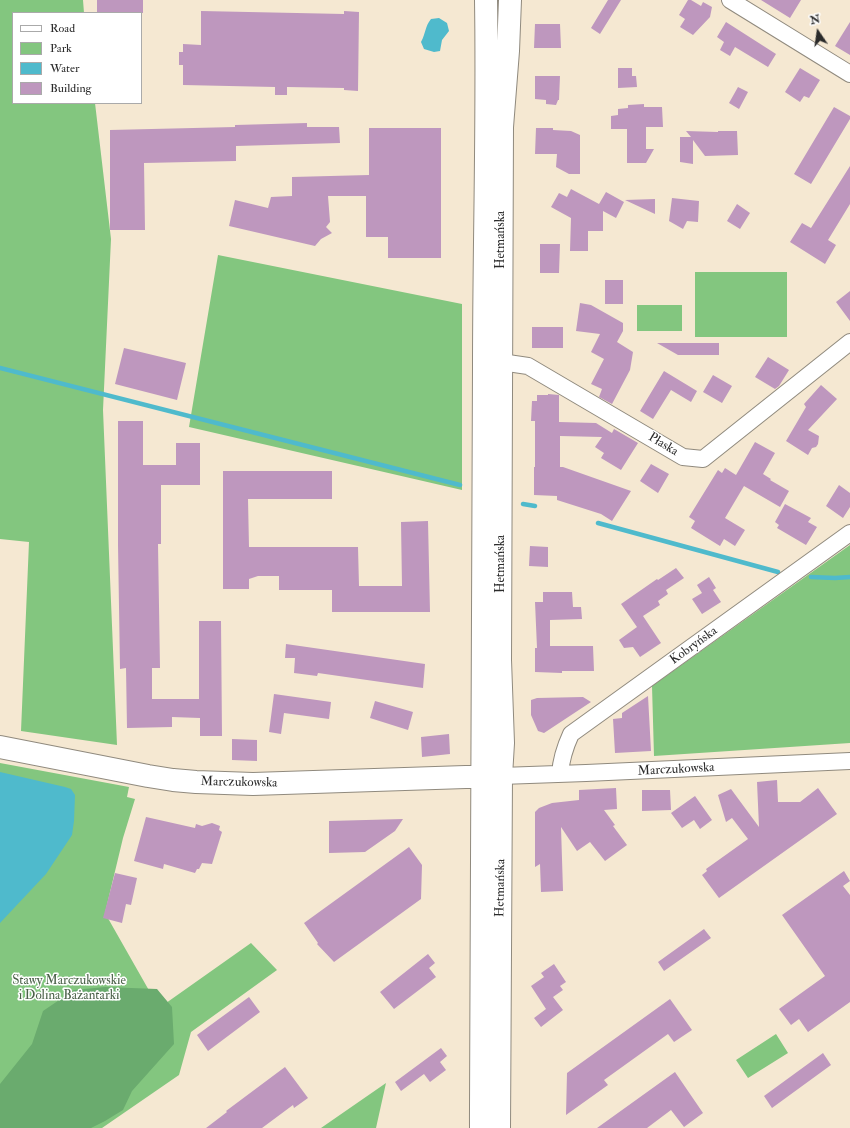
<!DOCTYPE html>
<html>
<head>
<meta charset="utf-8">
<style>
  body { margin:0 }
  #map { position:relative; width:850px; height:1128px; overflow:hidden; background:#f5e8d2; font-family:"IM FELL Double Pica",serif }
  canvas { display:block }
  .legend { position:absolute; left:12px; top:12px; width:130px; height:92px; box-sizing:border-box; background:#fff; border:1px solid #aaa; margin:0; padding:5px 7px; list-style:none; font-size:12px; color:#2b2b2b }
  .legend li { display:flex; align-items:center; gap:8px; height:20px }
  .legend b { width:20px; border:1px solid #aaa }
  .north { position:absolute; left:798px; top:12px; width:40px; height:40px; -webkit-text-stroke:3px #fff; paint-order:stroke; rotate:347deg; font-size:11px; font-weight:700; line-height:16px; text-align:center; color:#2b2b2b }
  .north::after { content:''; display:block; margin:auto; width:14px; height:18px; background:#2b2b2b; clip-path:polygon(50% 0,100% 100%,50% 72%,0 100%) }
</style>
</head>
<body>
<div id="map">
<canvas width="850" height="1128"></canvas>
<ul class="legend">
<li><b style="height:5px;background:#fff"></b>Road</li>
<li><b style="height:11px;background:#83c67f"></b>Park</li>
<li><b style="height:11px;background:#4fbacc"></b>Water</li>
<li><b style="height:11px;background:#be97be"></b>Building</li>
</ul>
<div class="north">N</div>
</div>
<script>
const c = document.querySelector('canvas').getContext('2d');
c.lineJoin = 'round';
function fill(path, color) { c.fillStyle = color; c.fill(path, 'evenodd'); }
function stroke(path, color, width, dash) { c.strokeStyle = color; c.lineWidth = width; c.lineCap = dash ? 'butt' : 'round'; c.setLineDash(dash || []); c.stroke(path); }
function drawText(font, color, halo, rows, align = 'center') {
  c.font = font + ' "IM FELL Double Pica",serif'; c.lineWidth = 3; c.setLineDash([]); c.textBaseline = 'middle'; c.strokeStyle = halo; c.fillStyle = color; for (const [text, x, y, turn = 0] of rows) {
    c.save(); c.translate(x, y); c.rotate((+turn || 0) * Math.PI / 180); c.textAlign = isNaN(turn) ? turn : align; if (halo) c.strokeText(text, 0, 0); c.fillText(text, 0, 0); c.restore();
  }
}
fill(new Path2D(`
  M0,0H83L84,13H13V103H95L111,239L103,410L117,745L21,731L29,542L0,539Z
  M218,255L462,304V490L189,427Z
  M695,272H787V337H695Z
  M637,305H682V331H637Z
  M850,545V743L654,756L652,686Z
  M0,763L129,787L127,797L135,799L123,838L105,913L159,1008L251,943L277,970L191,1032L179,1075L102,1128H0Z
  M776,1034L788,1053L748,1078L736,1060Z
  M386,1083L376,1128H321Z`), '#83c67f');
fill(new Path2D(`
  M105,987L157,989L172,1007L174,1044L132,1091L123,1110L105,1121L91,1128H0V1084L32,1044L43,1011L74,990Z`), '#6aab6e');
fill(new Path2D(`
  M439,18L447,23L449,31L442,40L440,51L434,52L424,49L421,42C426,33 425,26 431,19Z
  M0,772L65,787L71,789L75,795L74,821L72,835L46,874L0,923Z`), '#4fbacc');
stroke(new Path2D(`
  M0,368L460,485
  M523,504L535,506
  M598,523L778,572
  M811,577L835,578L850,577`), '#4fbacc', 4.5);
fill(new Path2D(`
  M97,0H143V13H97Z
  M608,0H621L600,34L591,28Z
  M688,0H691L701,6L703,2L712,7L710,17L693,35L680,27L685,19L679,15Z
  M761,0H801L790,18Z
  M201,11L344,14V11L359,12L358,91L344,90V88L287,87V95H275V87L183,85V65H179V52H183V44L201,45Z
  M726,22L776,54L768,67L735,47L730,56L720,50L724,42L717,37Z
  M850,22V55L835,46Z
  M535,24H560L561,48H534Z
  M618,68H632V76H636L637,87L618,88Z
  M800,68L820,80L809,98L804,96L800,102L785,92Z
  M535,76H560L559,100H558L556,105L546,104V100L535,99Z
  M738,87L748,92L739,109L729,103Z
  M644,104V107H662L663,127H646V149H654L646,163H627V129H611V116L618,115V109L628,108V105Z
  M834,107L850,116V119L811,184L794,174Z
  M307,123V127H339L340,143L236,146V161L144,163L145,230H110V130L235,127V125Z
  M369,128H441V258H388V237H366V196H328L330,222L326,227L332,233L321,239L315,246L229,226L235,200L268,208L271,197L292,196V177L369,175Z
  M536,128H553V130L571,131L580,135V174H569L556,167L557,154H535Z
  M686,131L718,132V131H737L738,155L705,156L693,140V164L680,162V137H691Z
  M850,166V204L828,240L836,245L825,264L790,242L802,223L811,228Z
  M571,189L599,204L606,192L624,202L616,218L603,211V231H588V251H570L571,218L551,207L559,193L567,197Z
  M672,198L699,201L698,222L687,221L683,229L669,221Z
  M655,199V214L625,200Z
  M737,204L750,213L740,229L727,221Z
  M540,244H560L559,273H540Z
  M605,280H623V304H605Z
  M850,291V321L836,302Z
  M580,303L591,305L623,323V331L617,342L633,352L630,370L612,404L599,397L602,389L591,384L604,359L591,352L600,334L576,331Z
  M532,327H563V348H532Z
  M657,343H719V355H678Z
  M124,348L186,363L177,400L115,384Z
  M768,357L789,370L779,386L775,389L755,377Z
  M664,371L697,391L691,402L671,390L653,419L640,411Z
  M713,375L732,386L722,403L703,392Z
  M821,385L837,399L808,430L819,436L818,444L816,447L812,448L808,455L786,441L806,407L804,404Z
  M548,394L559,395V422L596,423L612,433L614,429L638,443L621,470L601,458L604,453L595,447L602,437L560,436V467H563L631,491L612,521L601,514L557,500V496L534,495V467H535V421H531L532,401H537V395H548Z
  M118,421H143V465H176V443H200V485H161V544H158L160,668H152V699H199V621H221L222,736H200V718L172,717V727L127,728L126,668L120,669L118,545Z
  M755,442L775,453L763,474L771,479L770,480L789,491L780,507L744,486L725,518L745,530L735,546L724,539L720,546L691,528L695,521L689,517L718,470L722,473L725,468L736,475Z
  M651,464L669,474L658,493L640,481Z
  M223,471H332V499H248L249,547H358L359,586H402L401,522L428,521L430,612H332V590H279V576H258L249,579V589H223Z
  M839,485L850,493V507L843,518L826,506Z
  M785,504L811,518L808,522L817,527L806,545L777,528L779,525L775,522Z
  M530,546L548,547V567L529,566Z
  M676,568L684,578L666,590L668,594L658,601L660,605L643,616L661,643L640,657L633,647L624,648L619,640L637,627L621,604L657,579L658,580Z
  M709,577L716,588L713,590L721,602L702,614L692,599L702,593L697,585Z
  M543,592H572L573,607H581L582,619L550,620V646H593L594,671H562V673L535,672V648H537L535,602H543Z
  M286,644L425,664L423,688L318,673L317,676L294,673L295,658H285Z
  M274,694L331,702L329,719L284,713L281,734L269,732Z
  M648,696L651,751L615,753L613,719L622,718V713Z
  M583,697L591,702L544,733L538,731L531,715V700L537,698Z
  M375,701L413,712L408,730L370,718Z
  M449,734L450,754L422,757L421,737Z
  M232,739L257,740V761L232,760Z
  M777,780L778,802H800L818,788L837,814L719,898L702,875L707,871L706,869L748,839L732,818L726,822L718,795L731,789L759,827L757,782Z
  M616,788L617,809L604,810L615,825L613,826L627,845L605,861L590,842L577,851L561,827L563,891L541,892L540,864L535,867V812L539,808L552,803L579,800V790Z
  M642,790H670L671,810L642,811Z
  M695,796L712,820L700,829L694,820L682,828L671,813Z
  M146,817L195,828L196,824L202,826L212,823L220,826L219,830L222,832L212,864L202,863L199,869H197L195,873L164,864L163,869L134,861Z
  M403,819L395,831L365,852L329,853V821Z
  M409,847L422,865L421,899L334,962L317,944L318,943L304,923Z
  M844,871L850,881L843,886L850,895V1002L808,1032L799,1019L791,1025L779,1009L825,976L782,915Z
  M115,873L137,878L131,905L126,904L122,923L103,918Z
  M704,929L711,938L664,971L658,962Z
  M428,954L435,963L429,968L436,977L394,1009L380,992Z
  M554,964L566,982L560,986L563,990L553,997L563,1010L541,1027L534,1018L546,1009L531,986L544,977L541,973Z
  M249,997L260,1012L208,1051L197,1035Z
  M670,999L692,1030L674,1042L668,1034L604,1080L608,1085L566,1115L567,1073Z
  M441,1048L447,1056L440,1062L446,1070L430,1082L424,1074L401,1091L395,1082Z
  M823,1053L831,1065L772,1108L764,1096Z
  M285,1067L308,1098L294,1108L293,1105L262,1128H206L227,1112L226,1111Z
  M675,1072L703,1113L684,1127L671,1110L647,1128H597Z`), '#be97be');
const street = new Path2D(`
  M730,0L850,74
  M501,362L528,366L683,457L703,459L850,342
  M560,774C561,759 565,747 571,734L850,533
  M501,776L586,773L850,761`);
const secondary = new Path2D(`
  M0,747L148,776L173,780L196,782L253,784L496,776
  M481,1128C480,875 483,622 484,368C484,246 488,123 486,0
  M499,1128L501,776L503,743L500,660L502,127L508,51L510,0`);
stroke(street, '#908a7e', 18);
stroke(secondary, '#908a7e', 24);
stroke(street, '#fff', 16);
stroke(secondary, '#fff', 22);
drawText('13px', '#2b2b2b', '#fff', [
  ["Hetmańska",501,240,-90],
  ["Płaska",663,445,31],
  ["Hetmańska",501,564,-90],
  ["Kobryńska",694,646,-36],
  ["Marczukowska",676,770,-3],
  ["Marczukowska",239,783,1],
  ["Hetmańska",501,888,-89]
]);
drawText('13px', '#4a6148', '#fff', [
  ["Stawy Marczukowskie",69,981],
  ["i Dolina Bażantarki",69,996]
]);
</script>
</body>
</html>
